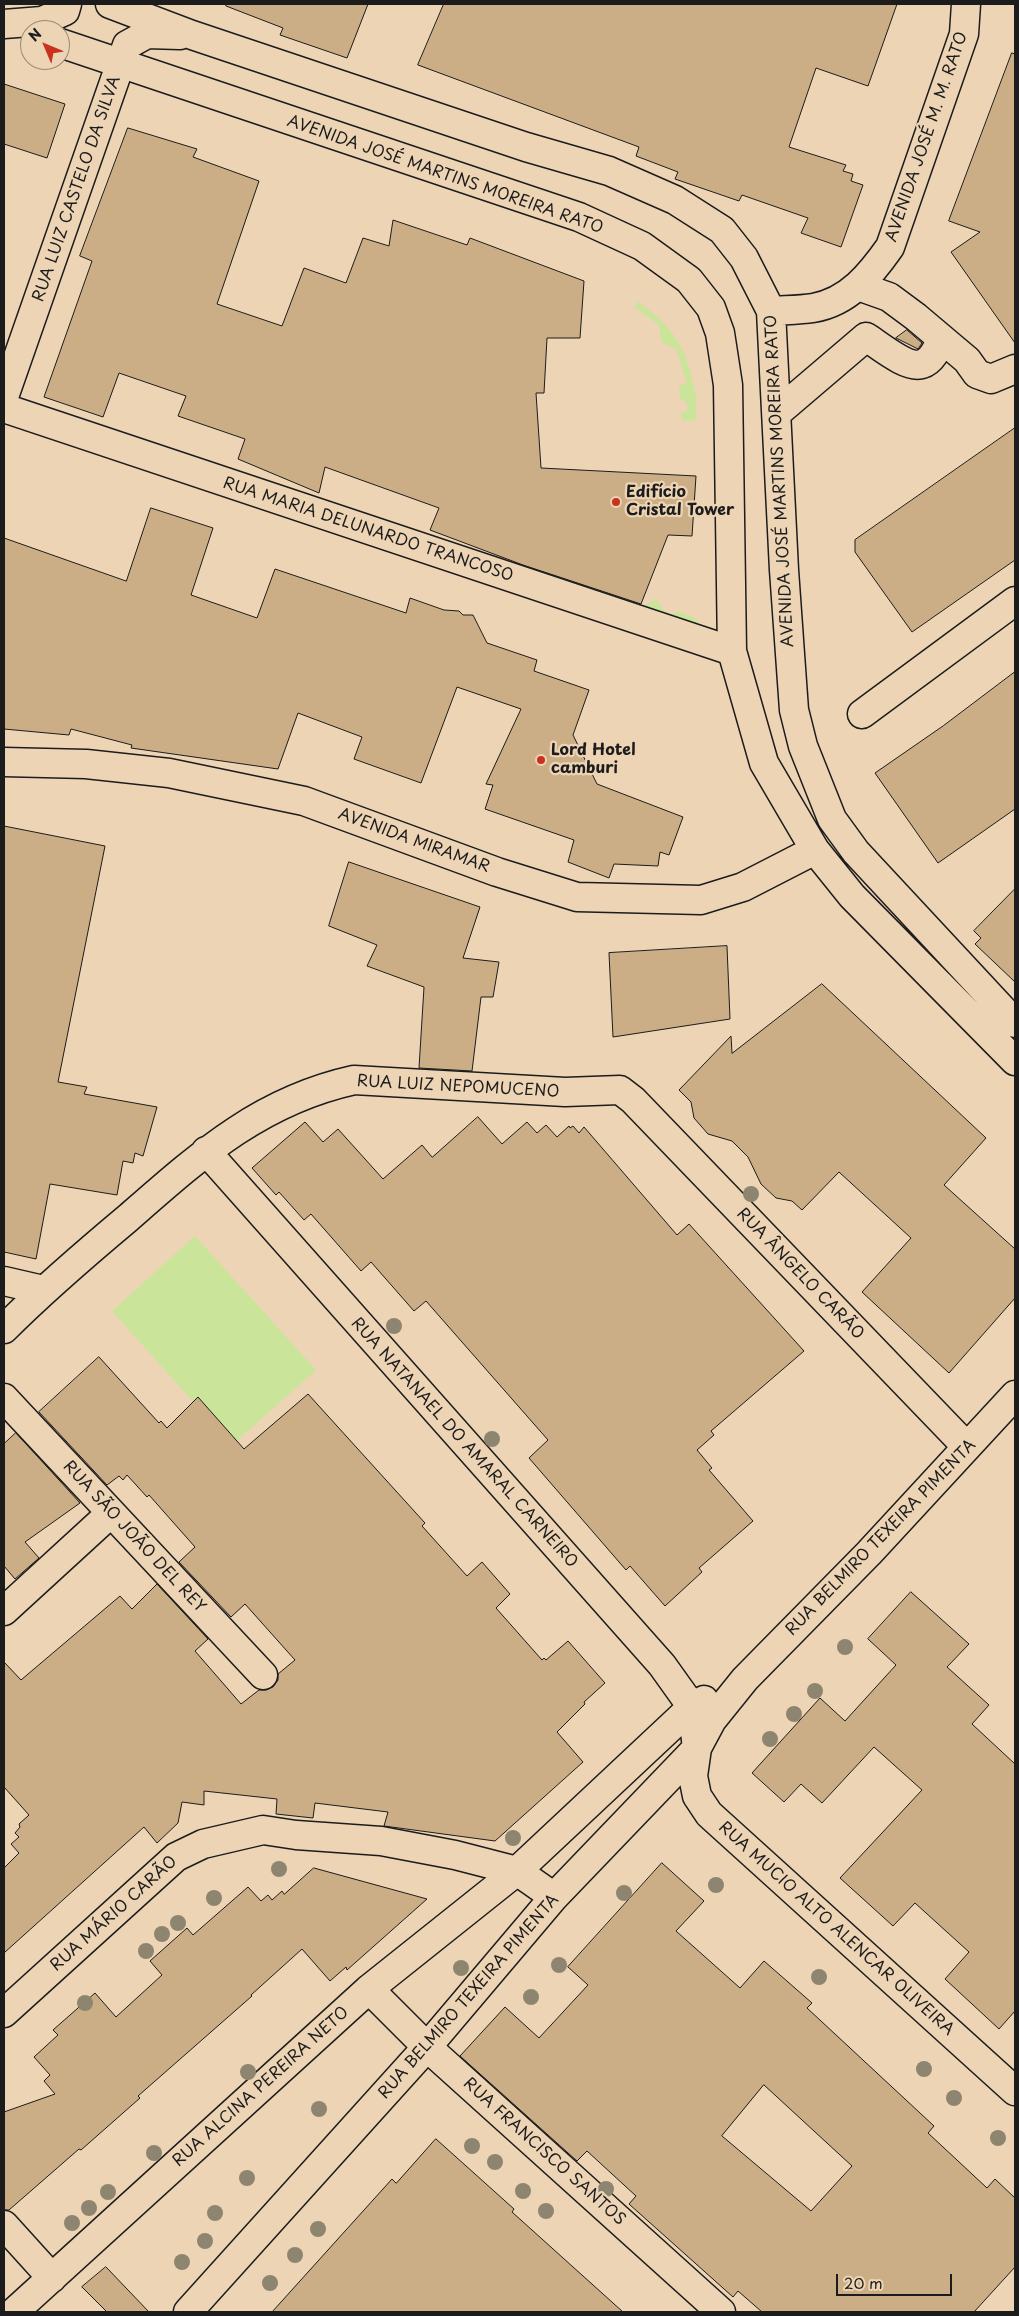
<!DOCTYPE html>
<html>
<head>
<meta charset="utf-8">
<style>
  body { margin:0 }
  #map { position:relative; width:1019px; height:2316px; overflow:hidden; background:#edd4b5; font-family:"Playpen Sans",sans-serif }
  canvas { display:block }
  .frame { position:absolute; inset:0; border:5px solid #1c1c1c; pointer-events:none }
  .north { position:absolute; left:20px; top:20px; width:50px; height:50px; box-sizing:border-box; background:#edd4b5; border:1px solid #998a78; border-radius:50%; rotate:315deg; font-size:14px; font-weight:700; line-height:20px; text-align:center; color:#1c1c1c }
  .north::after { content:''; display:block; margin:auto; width:18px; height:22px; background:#c8321e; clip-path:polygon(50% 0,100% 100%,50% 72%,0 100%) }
  .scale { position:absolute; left:836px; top:2274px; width:116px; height:22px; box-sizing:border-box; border:2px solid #1c1c1c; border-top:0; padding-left:6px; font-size:15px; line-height:18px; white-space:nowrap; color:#1c1c1c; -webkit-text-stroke:4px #edd4b5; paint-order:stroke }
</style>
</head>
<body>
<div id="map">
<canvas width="1019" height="2316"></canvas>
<div class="frame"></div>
<div class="north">N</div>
<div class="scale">20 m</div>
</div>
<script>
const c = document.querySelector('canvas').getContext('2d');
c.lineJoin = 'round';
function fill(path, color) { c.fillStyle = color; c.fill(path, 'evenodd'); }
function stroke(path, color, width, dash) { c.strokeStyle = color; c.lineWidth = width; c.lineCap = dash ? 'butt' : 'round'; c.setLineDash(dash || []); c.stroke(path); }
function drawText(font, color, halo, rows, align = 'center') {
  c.font = font + ' "Playpen Sans",sans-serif'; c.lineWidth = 4.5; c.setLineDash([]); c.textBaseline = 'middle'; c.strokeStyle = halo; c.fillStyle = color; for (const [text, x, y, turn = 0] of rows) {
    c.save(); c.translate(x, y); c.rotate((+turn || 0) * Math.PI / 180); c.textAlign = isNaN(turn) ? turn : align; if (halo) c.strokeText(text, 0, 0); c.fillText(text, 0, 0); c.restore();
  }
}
fill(new Path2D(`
  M637,301C679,331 686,351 695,391C697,399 695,410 696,419L693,421L682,420L681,413L687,411V403L680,398L679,386L687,383L676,349L661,342L659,325L635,308Z
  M656,599L665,612L674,614L678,611L698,620L697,629L640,608Z
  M195,1236L316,1370L232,1445L112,1311Z`), '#cae49a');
const building = new Path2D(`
  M227,4H368L347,58L280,35L283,28L226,6Z
  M444,4H897L868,86L816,68L789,147L846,165L843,171L853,174L851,181L863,185L841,247L801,233L808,218L742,195L739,201L675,179L678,172L636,156L639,147L418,65Z
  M1012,53L1015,54V343L951,252L980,232L949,221Z
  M4,84L65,104L47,158L4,144Z
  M128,128L197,149L193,157L259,181L217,304L282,326L304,268L346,283L363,238L389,246L393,220L467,245L470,238L584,281L580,338H547L544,393H536L541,468L696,476L692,536L668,535L641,604L523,565L430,530L439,508L325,467L319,493L238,459L245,439L178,416L186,396L119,373L103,417L44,397L92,261L80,256Z
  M907,330L922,343L918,349L896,338Z
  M1015,428V560L912,632L855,552V540Z
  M151,508L213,528L191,595L257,618L275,569L406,613L410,598L444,610L459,611L463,615H473L487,643L537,660L534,671L589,690L573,735L597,784L683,817L669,855L660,852L658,866L614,864L609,878L568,862L574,840L485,809L493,785L486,784L521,709L457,687L421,783L354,759L362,737L298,713L278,769L131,748L132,745L71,729L69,735L4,729V538L126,581Z
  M1015,672V809L938,863L875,773L943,726Z
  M4,826L105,846L58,1082L87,1087L84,1094L157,1107L143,1156L135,1153L133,1163L123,1161L117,1195L50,1184L36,1259L4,1252Z
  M349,862L480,907L463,958L499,962L493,997H481L472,1071L419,1068L424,987L367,966L377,945L329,926Z
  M1015,889V982L975,944L981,938L974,931Z
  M727,946L730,1019L613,1037L609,953Z
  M822,984L986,1138L944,1185L1015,1249V1298L949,1373L862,1292L911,1238L839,1172L802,1210L792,1201L776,1198L761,1184L748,1157L732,1141L708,1134L694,1118L691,1102L679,1090L731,1036L732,1053Z
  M478,1117L502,1144L527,1122L537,1133L546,1125L557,1137L569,1126L570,1128L573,1126L579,1133L584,1127L677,1235L689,1224L804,1351L711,1431L714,1435L697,1450L712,1468L709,1470L753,1521L699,1568L702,1572L665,1606L630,1566L626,1570L529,1458L548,1440L426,1301L414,1311L371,1262L361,1271L311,1214L304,1220L279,1192L276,1195L252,1168L305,1122L323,1142L338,1129L383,1179L422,1145L432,1157Z
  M99,1357L159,1423L161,1421L167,1428L198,1397L244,1449L308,1394L425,1523L422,1526L467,1576L482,1562L510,1594L496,1608L542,1660L544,1658L546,1660L568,1641L605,1683L584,1702L585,1704L557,1732L583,1762L495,1841L384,1826L388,1812L315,1803L313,1818L276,1814L277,1799L204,1791V1805L182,1802L178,1823L157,1843L144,1827L4,1953V1868L19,1853L11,1844L19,1837L15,1833L20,1827L19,1824L29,1815L4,1787V1662L21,1680L120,1596L132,1609L157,1584L208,1639L195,1651L241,1704L259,1690H266L273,1687L278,1680V1674L295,1660L245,1604L231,1617L179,1562L195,1547L149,1495L147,1497L127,1475L123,1480L119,1476L107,1485L39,1412Z
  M16,1433L80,1503L25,1542L39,1558L15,1579L4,1566V1444Z
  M911,1592L969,1644L947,1667L989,1705L972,1724L1015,1764V2011L999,2029L945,1979L969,1952L915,1903L893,1926L840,1878L922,1790L874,1747L822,1803L801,1784L784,1802L752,1773L820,1698L845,1721L896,1665L868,1639Z
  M662,1863L704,1901L676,1931L740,1988L764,1961L812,2003L807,2008L934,2126L928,2133L987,2188L995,2179L1015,2198V2267L974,2312H762L738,2291L733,2297L629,2204L636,2196L587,2151L577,2161L460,2056L505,2007L539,2038L588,1985L568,1967ZM764,2085L852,2166L811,2211L722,2136Z
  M314,1868L427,1899L347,1970L346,1967L330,1981L302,1949L251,1995L252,1996L138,2096L140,2098L81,2150L79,2149L9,2210H4V2112L55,2094L44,2081L50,2075L34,2057L58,2035L53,2030L95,1993L116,2017L162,1975L150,1961L187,1928L193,1935L248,1887L261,1901L268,1895L272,1900L282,1891L284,1894Z
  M436,2139L514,2209L512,2212L623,2312H272L392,2179L396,2183Z
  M106,2267L149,2312H107L82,2287Z`);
fill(building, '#cbae85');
stroke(building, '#1c1c1c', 1);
const minor = new Path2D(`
  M110,4L192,35L526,147L609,171L675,200L722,230L744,258L771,311L784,570L794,710L803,746L832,819L856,852L1015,1023
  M4,24L42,21L65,11L67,4
  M60,43L579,217L642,246L689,280L711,308L720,333L728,385L732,651L764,763L815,850L852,896L1015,1061
  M858,286L889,297L916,317L967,360L977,374L991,379L1015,369
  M771,311C785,310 800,310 813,308C849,302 871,274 890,247L964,34L966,4
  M4,397L127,45L147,34L180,35
  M4,408L732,651
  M777,413L866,337C879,345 907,369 922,364C932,361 937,349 941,340
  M862,714L1015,601
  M4,762L86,764L169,773L304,801L497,872L577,897L701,900L743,887L815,850
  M206,1151L662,1665L692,1707L697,1748L693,1776L697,1796L709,1814L1015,2091
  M4,1281L43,1290
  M4,1329C43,1290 85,1254 128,1218C199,1156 259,1101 354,1080L565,1092L620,1090L633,1100L967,1447
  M4,1398L263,1675
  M4,1611L111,1513
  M369,1989L427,2047L721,2312
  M4,2013L176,1857L203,1844L263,1830L296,1835L381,1841L455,1855L517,1871L554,1897
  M4,2225L52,2278
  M14,2312L369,1989L517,1871L692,1707L704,1700
  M188,2312L427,2047L554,1897L697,1748L712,1720L745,1679L869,1553L1015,1395`);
stroke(minor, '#1c1c1c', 31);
stroke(minor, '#edd4b5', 28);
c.fillStyle = '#8d856f';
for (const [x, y] of [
  [751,1194],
  [394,1326],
  [492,1439],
  [845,1647],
  [815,1691],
  [794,1714],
  [770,1739],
  [513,1838],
  [279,1869],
  [716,1885],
  [624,1893],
  [214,1898],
  [178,1923],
  [162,1934],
  [146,1951],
  [559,1965],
  [461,1968],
  [819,1977],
  [531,1997],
  [85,2003],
  [924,2069],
  [248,2072],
  [954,2098],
  [319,2109],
  [998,2138],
  [472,2146],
  [154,2153],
  [495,2162],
  [247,2178],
  [606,2189],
  [523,2191],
  [108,2192],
  [89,2208],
  [546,2211],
  [215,2213],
  [72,2223],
  [318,2229],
  [205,2241],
  [295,2255],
  [182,2262],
  [270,2283]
]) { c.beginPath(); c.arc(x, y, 8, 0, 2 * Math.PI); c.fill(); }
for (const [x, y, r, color] of [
  [616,502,5,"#c8321e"],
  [541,760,5,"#c8321e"]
]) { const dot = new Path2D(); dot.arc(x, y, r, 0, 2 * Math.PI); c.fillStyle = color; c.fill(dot); stroke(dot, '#edd4b5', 2); }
drawText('16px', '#1c1c1c', '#edd4b5', [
  ["AVENIDA JOSÉ M. M. RATO",927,137,-71],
  ["AVENIDA JOSÉ MARTINS MOREIRA RATO",445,175,19],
  ["RUA LUIZ CASTELO DA SILVA",77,189,-71],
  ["AVENIDA JOSÉ MARTINS MOREIRA RATO",780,481,-93],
  ["RUA MARIA DELUNARDO TRANCOSO",368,530,18],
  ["AVENIDA MIRAMAR",414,841,20],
  ["RUA LUIZ NEPOMUCENO",458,1087,3],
  ["RUA ÂNGELO CARÃO",800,1274,46],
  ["RUA NATANAEL DO AMARAL CARNEIRO",464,1443,48],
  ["RUA SÃO JOÃO DEL REY",134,1537,47],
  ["RUA BELMIRO TEXEIRA PIMENTA",881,1538,-46],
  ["RUA MÁRIO CARÃO",114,1914,-42],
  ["RUA MUCIO ALTO ALENCAR OLIVEIRA",836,1929,42],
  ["RUA BELMIRO TEXEIRA PIMENTA",469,1997,-49],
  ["RUA ALCINA PEREIRA NETO",261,2087,-42],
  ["RUA FRANCISCO SANTOS",544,2152,42]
]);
drawText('bold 16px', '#1c1c1c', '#edd4b5', [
  ["Edifício",626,493],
  ["Cristal Tower",626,511],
  ["Lord Hotel",551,751],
  ["camburi",551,769]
], 'left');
</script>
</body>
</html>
